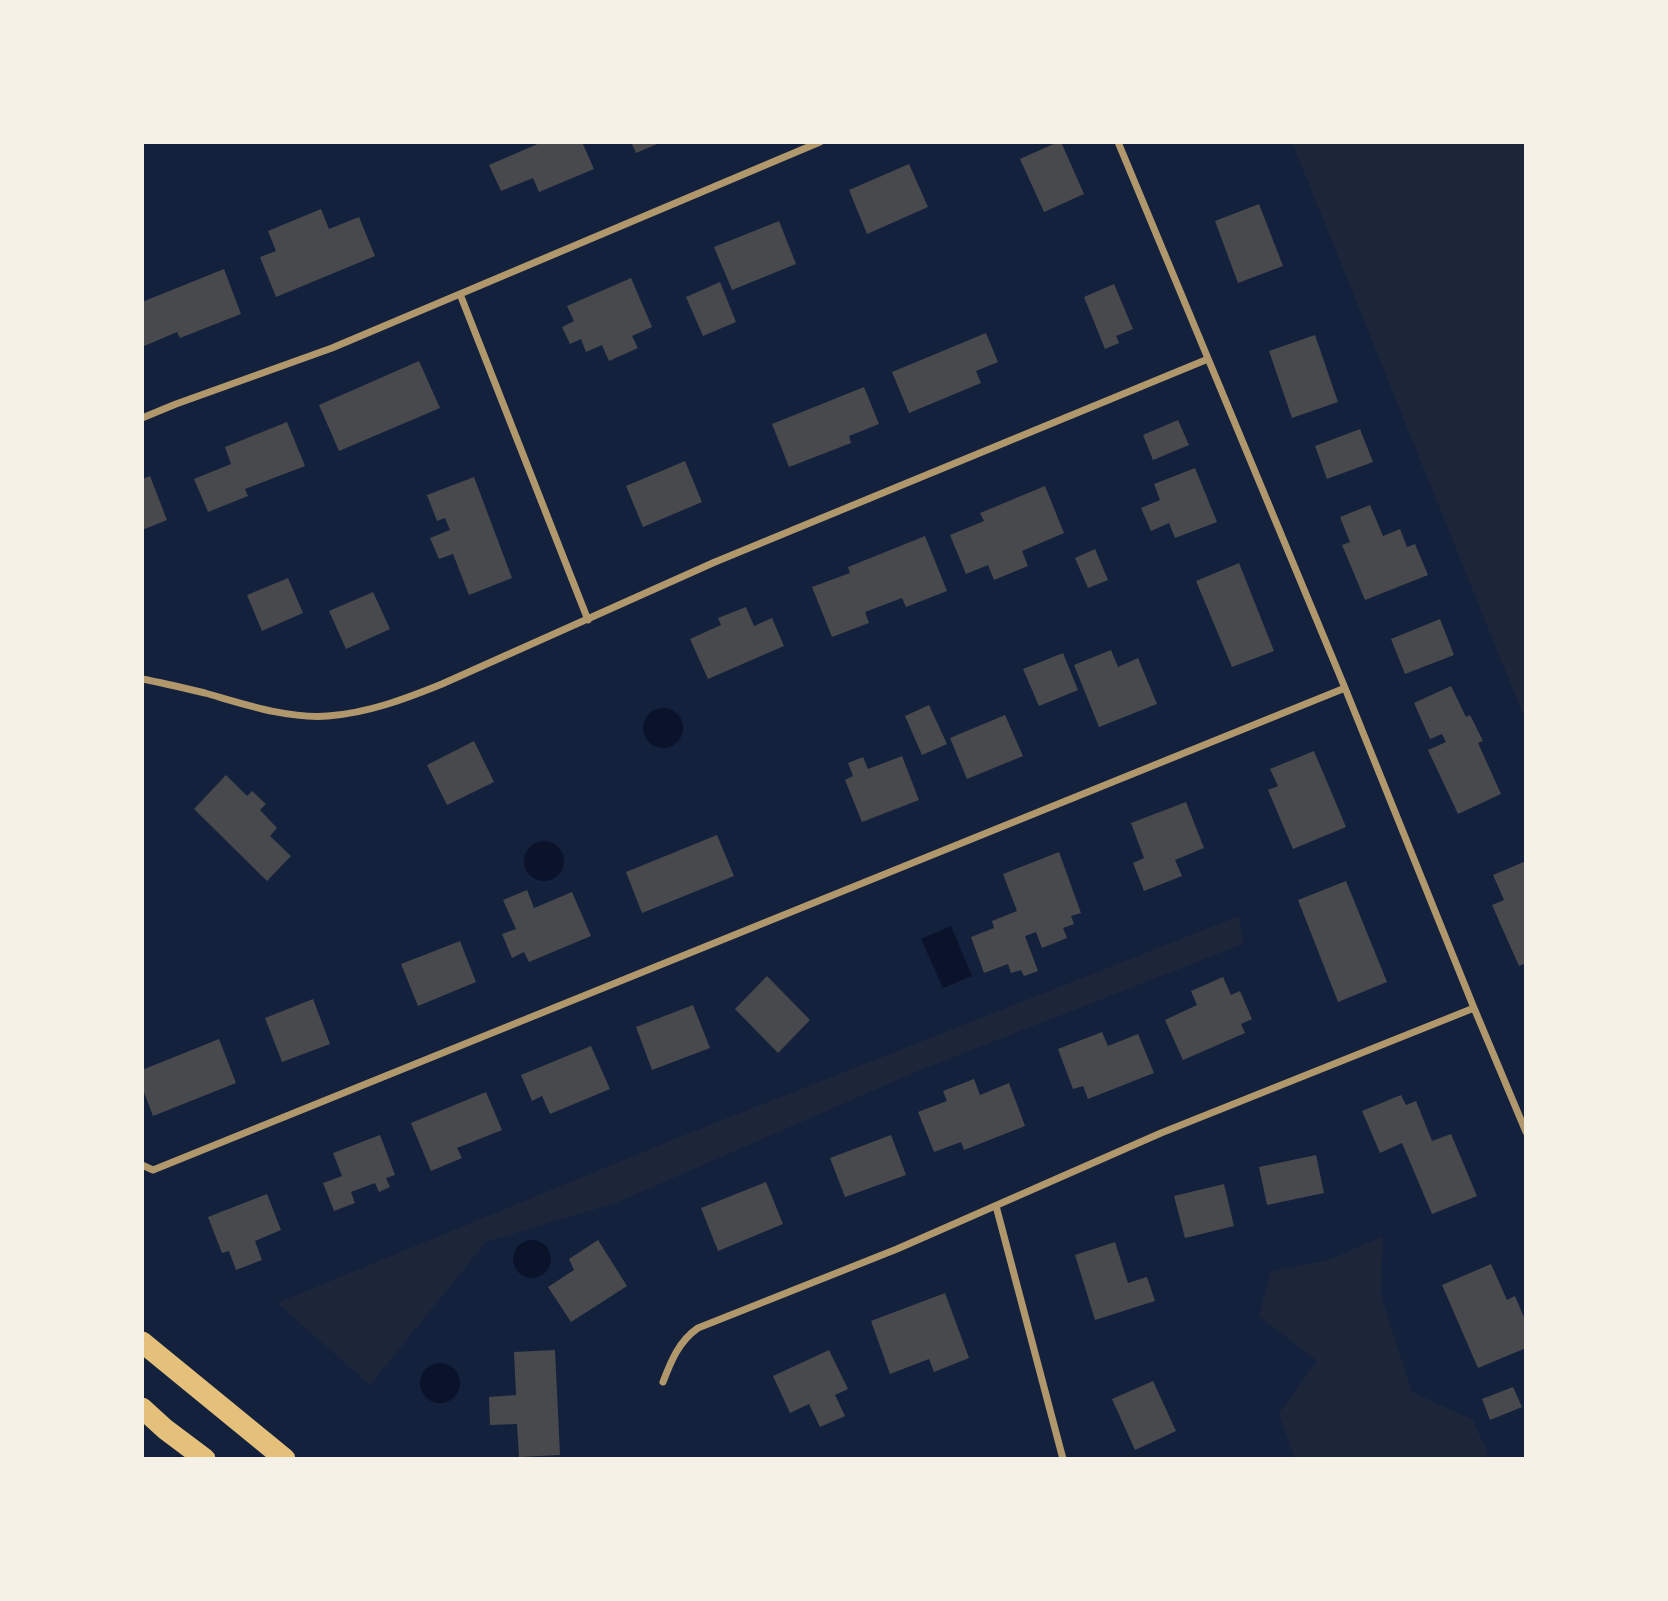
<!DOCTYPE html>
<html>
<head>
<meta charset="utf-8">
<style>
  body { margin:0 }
  #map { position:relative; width:1668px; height:1601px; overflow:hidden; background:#14213d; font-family:"Public Sans",sans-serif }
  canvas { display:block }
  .frame { position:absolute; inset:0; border:144px solid #f6f1e7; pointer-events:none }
</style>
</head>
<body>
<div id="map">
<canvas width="1668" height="1601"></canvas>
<div class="frame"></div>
</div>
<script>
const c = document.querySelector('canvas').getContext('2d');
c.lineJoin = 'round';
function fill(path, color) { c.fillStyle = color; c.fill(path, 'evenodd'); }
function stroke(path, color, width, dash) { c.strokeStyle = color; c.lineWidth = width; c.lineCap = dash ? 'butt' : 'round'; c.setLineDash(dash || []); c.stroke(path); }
fill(new Path2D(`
  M1292,142H1526V722Z
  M1239,916L1243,944L918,1071L618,1202L486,1242L370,1385L277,1303L682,1136Z
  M1383,1236L1381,1296L1412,1392L1473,1420L1487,1452L1486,1459H1295L1279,1413L1317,1361L1259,1316L1271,1271L1329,1260Z`), '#1d2539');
fill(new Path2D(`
  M643 728a20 20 0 1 1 40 0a20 20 0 1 1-40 0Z
  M524 861a20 20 0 1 1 40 0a20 20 0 1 1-40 0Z
  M951,926L972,976L943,988L921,939Z
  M513 1259a19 19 0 1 1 38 0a19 19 0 1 1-38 0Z
  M420 1383a20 20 0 1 1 40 0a20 20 0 1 1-40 0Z`), '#0b132b');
fill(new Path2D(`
  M542,142H582L594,169L539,192L533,178L501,191L489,165Z
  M631,142H662L636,153Z
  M1058,142H1061L1084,194L1044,212L1020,159Z
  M909,164L928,207L867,234L849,190Z
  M1259,204L1283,266L1238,283L1215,221Z
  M321,209L329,229L359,217L375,256L276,297L260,257L276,251L268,231Z
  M779,221L796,264L732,290L714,247Z
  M224,269L241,314L180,338L177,332L142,347V302Z
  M631,278L652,327L632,336L638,348L609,361L602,345L586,352L581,339L570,344L562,327L574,321L567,306Z
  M720,282L736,322L703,336L686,297Z
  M1114,284L1133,329L1116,336L1119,343L1105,349L1084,297Z
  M986,333L998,362L976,371L981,383L909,413L892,372Z
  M1315,335L1338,402L1292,418L1269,351Z
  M419,361L440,408L339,451L319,405Z
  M864,387L879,424L849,436L851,443L789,467L772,424Z
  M1178,420L1189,445L1153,460L1143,435Z
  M287,422L305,466L245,489L248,496L208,512L194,479L231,464L225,447Z
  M1360,429L1373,462L1327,479L1315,446Z
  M685,461L702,502L643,527L626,486Z
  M1195,468L1217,522L1175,538L1169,523L1151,531L1141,508L1160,500L1154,484Z
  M150,476L167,520L142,530V479Z
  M474,477L512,578L469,595L453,554L439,559L430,538L450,530L445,518L437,521L427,495Z
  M1045,486L1064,533L1022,551L1028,566L994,580L988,565L966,574L950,535L984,521L980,513Z
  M1370,505L1383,536L1400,529L1407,547L1415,544L1428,575L1365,600L1342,545L1350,542L1340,517Z
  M925,536L947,591L906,607L902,598L865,612L869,623L832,637L812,587L850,573L848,567Z
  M1095,549L1108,580L1088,588L1075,558Z
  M1239,563L1274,651L1232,667L1196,581Z
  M288,578L303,613L262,631L247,595Z
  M373,592L390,629L346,649L329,611Z
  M746,607L754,626L772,618L784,646L708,679L690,639L721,625L718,618Z
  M1440,619L1454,655L1405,674L1391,639Z
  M1111,650L1118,667L1138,658L1157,704L1099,727L1074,665Z
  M1063,653L1078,690L1039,706L1023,669Z
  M1451,686L1466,717L1470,715L1483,741L1478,743L1501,794L1458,814L1428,750L1446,742L1442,734L1430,739L1414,703Z
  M929,705L947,744L922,755L905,716Z
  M1005,715L1023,756L967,779L950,738Z
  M474,741L494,782L447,805L427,765Z
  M1314,751L1346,827L1293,849L1268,790L1278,786L1270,769Z
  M902,756L919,800L862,822L845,780L853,776L848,763L863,757L868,769Z
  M226,775L247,796L252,791L266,804L260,810L277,828L270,836L291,856L267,881L194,809Z
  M1186,802L1204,848L1175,860L1182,876L1144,891L1133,863L1144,858L1131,823Z
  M717,835L734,876L642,913L626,872Z
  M1059,852L1081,913L1071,916L1074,924L1063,928L1067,938L1042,948L1036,932L1025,936L1038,971L1024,976L1021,970L1011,973L1008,964L984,973L971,937L994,928L992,921L1017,911L1003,874Z
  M1526,861V963L1519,966L1492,905L1504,900L1493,875Z
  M1346,881L1387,982L1338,1002L1298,900Z
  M527,890L534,908L572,892L591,936L529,962L524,952L512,958L502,934L516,929L503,900Z
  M460,941L476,982L418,1006L401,964Z
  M767,976L810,1020L778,1053L735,1009Z
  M1223,977L1231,995L1240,991L1252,1019L1241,1024L1245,1033L1183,1060L1165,1020L1197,1005L1191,991Z
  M313,999L330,1044L282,1062L265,1018Z
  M693,1005L710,1048L652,1070L636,1027Z
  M1102,1032L1108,1046L1138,1034L1154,1073L1088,1099L1083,1086L1073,1089L1058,1049Z
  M219,1039L236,1083L153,1116L142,1087V1070Z
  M591,1046L610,1089L550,1114L542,1096L532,1101L521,1075Z
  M974,1079L980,1095L1009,1083L1025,1126L964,1150L961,1142L934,1152L918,1112L947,1101L943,1091Z
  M486,1092L502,1130L457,1148L462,1158L431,1171L411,1123Z
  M1401,1095L1406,1105L1416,1101L1432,1141L1451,1134L1477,1196L1432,1214L1402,1143L1380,1153L1362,1111Z
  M380,1135L395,1175L386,1178L390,1187L379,1192L375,1183L351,1192L355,1203L334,1211L323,1183L342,1176L333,1153Z
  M891,1135L906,1175L845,1197L830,1158Z
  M1316,1155L1324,1193L1267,1205L1259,1167Z
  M766,1182L783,1224L718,1251L701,1208Z
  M1224,1184L1234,1226L1185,1238L1174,1196Z
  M267,1194L281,1230L255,1241L262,1260L236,1270L229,1251L222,1253L208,1217Z
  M598,1240L627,1286L571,1322L548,1287L574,1270L569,1259Z
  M1115,1242L1128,1283L1147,1277L1155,1301L1095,1320L1075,1255Z
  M1491,1264L1507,1300L1515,1296L1526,1322V1348L1478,1368L1442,1285Z
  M945,1293L969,1358L934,1372L929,1359L890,1374L871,1321Z
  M555,1350L560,1455L519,1457L517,1424L490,1425L489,1397L516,1395L514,1352Z
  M829,1350L848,1389L835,1395L845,1416L820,1427L809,1404L790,1413L773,1376Z
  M1153,1381L1176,1431L1135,1450L1112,1399Z
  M1513,1387L1522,1407L1490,1420L1482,1399Z`), '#48494c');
stroke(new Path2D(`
  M1118,142L1345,688L1474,1008L1526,1132
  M460,294L588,620
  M142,418L176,404L332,348L820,142
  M142,679C163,683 184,688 205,693C244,704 287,719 328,716C368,713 405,699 442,684L715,562L1208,359
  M142,1165L153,1170L1345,688
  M996,1206L1063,1459
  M663,1382C671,1361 679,1341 698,1328L897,1249L1161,1133L1474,1008`), '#b1986c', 7);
stroke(new Path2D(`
  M142,1342L285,1459
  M142,1408L165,1429L205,1459`), '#e5c07b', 21);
</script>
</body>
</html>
